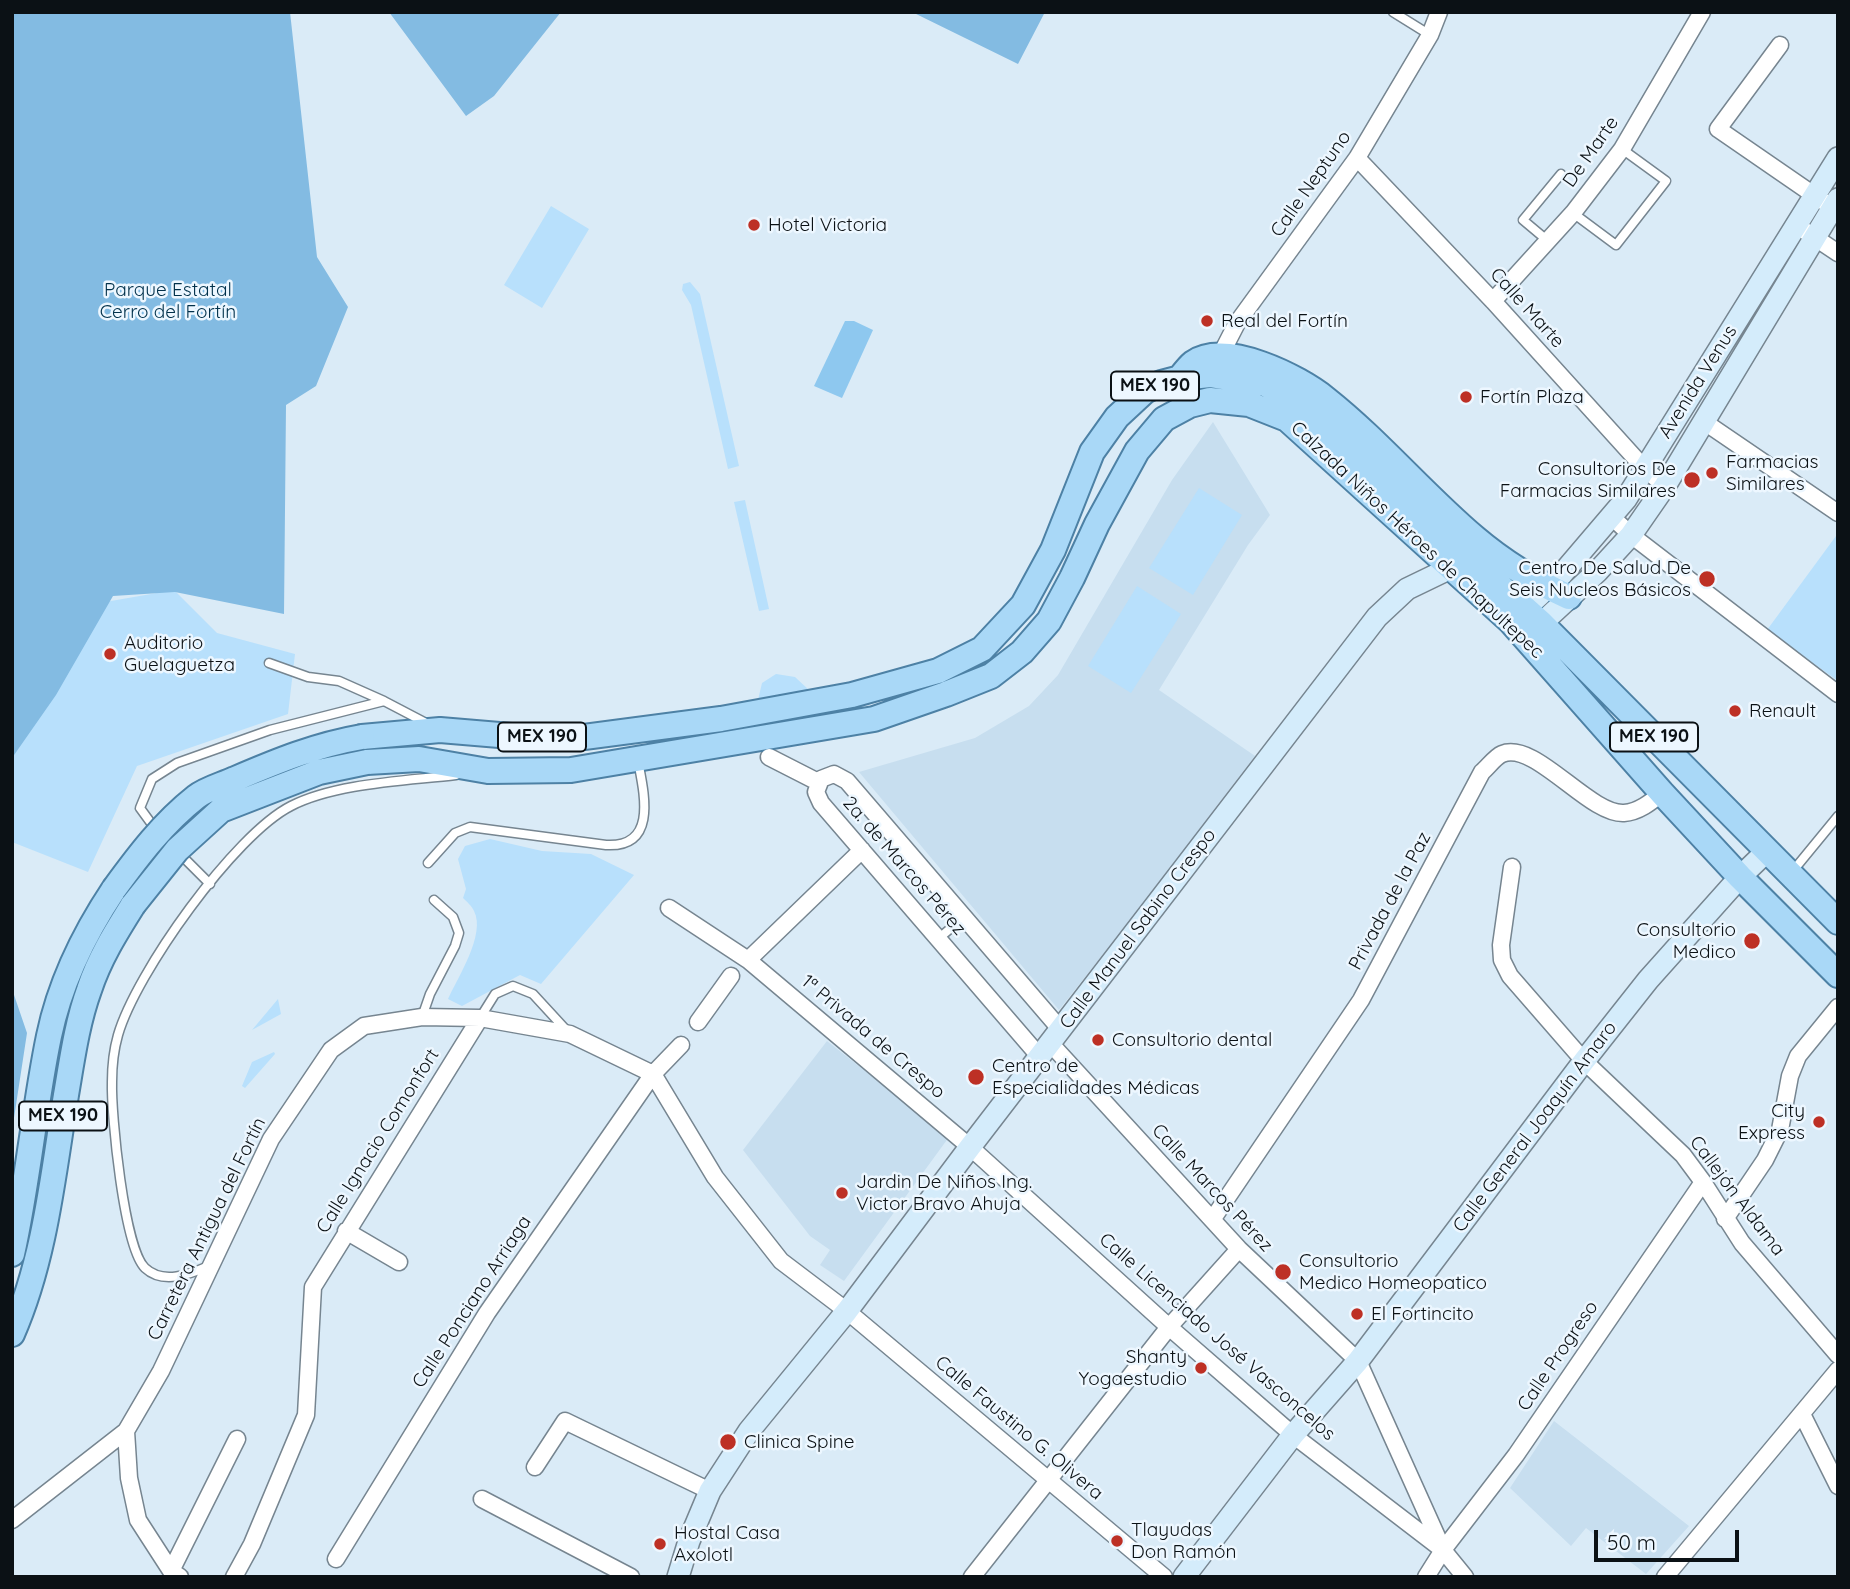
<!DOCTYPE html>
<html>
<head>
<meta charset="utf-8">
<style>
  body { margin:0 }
  #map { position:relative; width:1850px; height:1589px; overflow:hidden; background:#daebf7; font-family:Quicksand,sans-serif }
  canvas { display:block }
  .frame { position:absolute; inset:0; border:14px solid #0b1115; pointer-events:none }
  .scale { position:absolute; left:1594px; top:1530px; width:145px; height:32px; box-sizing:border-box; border:4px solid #0b1115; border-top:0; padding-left:9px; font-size:21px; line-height:24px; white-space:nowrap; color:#0b1115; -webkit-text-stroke:5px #edf7ff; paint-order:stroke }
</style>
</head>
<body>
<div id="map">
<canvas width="1850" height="1589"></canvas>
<div class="frame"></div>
<div class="scale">50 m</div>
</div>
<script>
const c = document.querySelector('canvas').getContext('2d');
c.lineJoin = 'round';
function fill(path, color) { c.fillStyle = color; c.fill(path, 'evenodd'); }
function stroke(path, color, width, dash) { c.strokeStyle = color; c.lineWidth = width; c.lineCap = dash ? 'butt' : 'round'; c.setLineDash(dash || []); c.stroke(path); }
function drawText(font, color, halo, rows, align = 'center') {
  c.font = font + ' Quicksand,sans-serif'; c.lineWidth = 5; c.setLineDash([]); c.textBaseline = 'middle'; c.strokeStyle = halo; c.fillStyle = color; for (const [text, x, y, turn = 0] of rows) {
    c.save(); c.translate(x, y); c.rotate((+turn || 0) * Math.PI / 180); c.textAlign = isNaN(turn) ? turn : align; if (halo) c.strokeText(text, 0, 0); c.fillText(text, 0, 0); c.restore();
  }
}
fill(new Path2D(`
  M1213,422L1270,515L1248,545L1159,690L1258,758L1059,1010L859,772L975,738L1029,706L1058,675L1172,480Z
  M827,1041L949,1137L844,1281L820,1265L830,1250L810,1236L743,1150Z
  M1554,1421L1689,1526L1646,1574L1586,1528L1571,1546L1510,1488Z`), '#c7deef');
fill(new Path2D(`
  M551,206L589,229L542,308L504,285Z
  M690,282L700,294L739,466L728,469L691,305L682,290L683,284Z
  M1199,488L1242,515L1193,595L1149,568Z
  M745,500L769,609L759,611L734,502Z
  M1836,536L1838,538V681L1767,630Z
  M1137,586L1181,614L1131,693L1088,666Z
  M174,590L217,633L295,654L288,714L137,766L88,872L12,842V745L88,605Z
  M776,674L795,677L809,690L758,700L762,683Z
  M490,839L542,851L591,854L634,875L541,984L520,975L462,1006L448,999C458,977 486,934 474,911C472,906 467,902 463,898L466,889L458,859L465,846Z
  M278,999L281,1014L252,1030Z
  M274,1052L275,1054L245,1088L242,1086L252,1062Z`), '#b8e0fc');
fill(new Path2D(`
  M12,12H290L317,257L348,307L316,386L286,405L284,614L175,592L113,596L56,695L12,758Z
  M389,12H561L494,96L466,116Z
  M912,12H1045L1018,64Z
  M12,989L27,1033L12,1131Z`), '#83bbe2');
fill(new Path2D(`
  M845,321H854L873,330L842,398L814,386Z`), '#8ec8ef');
const lane = new Path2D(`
  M1393,12L1430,35
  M1573,213L1616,245L1666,181L1622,149
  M1548,241L1523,220L1561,174
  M269,663L308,677L339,681L384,701
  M156,830L140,808L152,779L177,763L270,730L384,701L428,724
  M178,852L210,884
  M428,863L455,833L470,827L606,845C658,848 644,793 638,761
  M1792,872L1838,816
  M938,939L964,917
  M422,1017L430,994L455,946L459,933L453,917L434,900
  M480,1018L495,994L513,986L533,994L568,1032
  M209,1266C190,1274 163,1285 145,1268C124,1248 111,1114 112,1082C112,1067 114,1049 118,1035C136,973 234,835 291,806C336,783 406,781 456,775`);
const street = new Path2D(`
  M1780,45L1718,129L1824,202
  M1357,158L1493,301L1645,469L1665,486
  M1796,225L1838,253
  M1493,301L1573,213L1622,149L1702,12
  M1218,360L1237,323L1357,158L1430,35L1439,12
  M1703,421L1838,513
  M1612,517L1631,535L1838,694
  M769,757L818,782
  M1512,867L1501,945L1502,960L1510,976L1584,1061L1683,1155L1703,1182L1742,1243L1838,1355
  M669,908L748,960L970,1147L1169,1327L1293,1435L1443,1550
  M748,960L862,850
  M698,1022L731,976
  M1050,1043L1239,1249L1358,1361L1443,1550L1465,1577
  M1040,1057L821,803L816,792L821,779L834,774L847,781L1061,1030
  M1725,1219L1765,1160L1780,1130L1790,1076L1798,1056L1838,1007
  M1212,1220L1361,1000L1482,772C1488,767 1495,757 1502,754C1535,740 1589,815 1624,813C1639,812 1651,802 1662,793
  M346,1231L399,1262
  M1802,1414L1838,1486
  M126,1431L129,1478L138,1520L171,1571L180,1577
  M535,1467L565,1421L710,1491
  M482,1499L631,1577
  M12,1520L126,1431L161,1371L271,1139L331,1050L364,1026L422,1017L480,1018L570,1034L653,1074L715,1177L781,1261L847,1311L1164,1577
  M336,1559L487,1313L653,1074L681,1045
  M171,1571L237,1439
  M234,1577L252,1544L306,1415L313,1287L480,1018
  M972,1577L1169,1327L1239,1249
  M1426,1577L1443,1550L1516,1455L1703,1182
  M1665,1577L1838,1370`);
const secondary = new Path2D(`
  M1515,618L1562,574L1626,499L1838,158
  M1530,634L1598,571L1631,535L1665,486L1838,199
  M678,1577L689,1541L710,1491L749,1431L847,1311L970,1147L1377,617L1407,589L1465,561
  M1184,1577L1293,1435L1358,1361L1584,1061L1648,980L1740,877L1766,852`);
const primary = new Path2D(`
  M1179,379C1183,374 1188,367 1193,363C1226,340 1299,377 1326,399C1379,441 1423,494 1475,538C1502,561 1536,582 1569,597
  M362,737L440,730L523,737H584L721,719L852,695L938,671L982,649L1023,605L1053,550L1092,452L1117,417L1145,391L1161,383L1180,378L1210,375L1265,384L1303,404L1359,453L1453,544L1541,623L1838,922
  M367,762L419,759L488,771L571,770L874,719L946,694L991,676L1022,652L1049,621L1072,578L1097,524L1137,451L1164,419L1190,405L1210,400L1249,404L1287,419L1511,622L1662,793L1740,877L1838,975
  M12,1254C28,1182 34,1108 49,1036C60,983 84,934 114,889
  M12,1334C45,1259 53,1175 66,1095C72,1060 77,1023 89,990C99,959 116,932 133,905`);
stroke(lane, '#768590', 11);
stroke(street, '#768590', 19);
stroke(secondary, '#768590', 24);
stroke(primary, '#4d81a5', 28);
stroke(lane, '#fff', 8);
stroke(street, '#fff', 16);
stroke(secondary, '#d4ecfb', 21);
stroke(primary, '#a9d8f7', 24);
const primaryBridge = new Path2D(`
  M114,889C138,856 163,823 196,797C206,789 222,785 235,779C277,761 316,745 362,737
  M133,905L177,850L221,810L319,772L367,762`);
stroke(primaryBridge, '#4d81a5', 28, []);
stroke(primaryBridge, '#a9d8f7', 24);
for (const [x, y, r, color] of [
  [754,225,7,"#bd3025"],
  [1207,321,7,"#bd3025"],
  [1466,397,7,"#bd3025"],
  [1712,473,7,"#bd3025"],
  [1692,480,9,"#bd3025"],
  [1707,579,9,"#bd3025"],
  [110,654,7,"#bd3025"],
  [1735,711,7,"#bd3025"],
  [1752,941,9,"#bd3025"],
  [1098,1040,7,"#bd3025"],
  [976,1077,9,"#bd3025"],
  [1819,1122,7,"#bd3025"],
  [842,1193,7,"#bd3025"],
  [1283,1272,9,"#bd3025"],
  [1357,1314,7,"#bd3025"],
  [1201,1368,7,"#bd3025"],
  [728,1442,9,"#bd3025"],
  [1117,1541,7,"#bd3025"],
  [660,1544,7,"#bd3025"]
]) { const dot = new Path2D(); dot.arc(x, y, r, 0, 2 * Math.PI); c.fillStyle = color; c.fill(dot); stroke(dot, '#edf7ff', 2.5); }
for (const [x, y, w] of [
  [1155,386,88],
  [542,737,88],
  [1654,737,88],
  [63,1116,88]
]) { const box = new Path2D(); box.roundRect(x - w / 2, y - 14.5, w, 29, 5); c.fillStyle = '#edf7ff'; c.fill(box); stroke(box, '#0b1115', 2); }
drawText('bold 18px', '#0b1115', null, [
  ["MEX 190",1155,386],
  ["MEX 190",542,737],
  ["MEX 190",1654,737],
  ["MEX 190",63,1116]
]);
drawText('19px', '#0b1115', '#edf7ff', [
  ["De Marte",1591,152,-55],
  ["Calle Neptuno",1311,184,-55],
  ["Calle Marte",1527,308,48],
  ["Avenida Venus",1698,382,-58],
  ["Calzada Niños Héroes de Chapultepec",1417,540,43],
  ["2a. de Marcos Pérez",904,866,49],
  ["Privada de la Paz",1390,901,-62],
  ["Calle Manuel Sabino Crespo",1138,929,-53],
  ["1ª Privada de Crespo",873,1037,40],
  ["Calle General Joaquín Amaro",1535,1127,-53],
  ["Calle Ignacio Comonfort",378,1141,-58],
  ["Calle Marcos Pérez",1212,1188,47],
  ["Callejón Aldama",1737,1196,53],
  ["Carretera Antigua del Fortín",207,1229,-64],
  ["Calle Ponciano Arriaga",472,1302,-57],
  ["Calle Licenciado José Vasconcelos",1217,1337,41],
  ["Calle Progreso",1558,1356,-56],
  ["Calle Faustino G. Olivera",1019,1428,40]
]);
drawText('19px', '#0b1115', '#edf7ff', [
  ["Hotel Victoria",768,225],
  ["Real del Fortín",1221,321],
  ["Fortín Plaza",1480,397],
  ["Farmacias",1726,462],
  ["Similares",1726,484],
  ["Consultorios De",1676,469,"right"],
  ["Farmacias Similares",1676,491,"right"],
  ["Centro De Salud De",1691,568,"right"],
  ["Seis Nucleos Básicos",1691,590,"right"],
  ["Auditorio",124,643],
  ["Guelaguetza",124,665],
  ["Renault",1749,711],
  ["Consultorio",1736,930,"right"],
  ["Medico",1736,952,"right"],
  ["Consultorio dental",1112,1040],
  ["Centro de",992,1066],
  ["Especialidades Médicas",992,1088],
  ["City",1805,1111,"right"],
  ["Express",1805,1133,"right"],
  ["Jardin De Niños Ing.",856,1182],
  ["Victor Bravo Ahuja",856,1204],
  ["Consultorio",1299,1261],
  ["Medico Homeopatico",1299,1283],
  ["El Fortincito",1371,1314],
  ["Shanty",1187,1357,"right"],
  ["Yogaestudio",1187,1379,"right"],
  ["Clinica Spine",744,1442],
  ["Tlayudas",1131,1530],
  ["Don Ramón",1131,1552],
  ["Hostal Casa",674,1533],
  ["Axolotl",674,1555]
], 'left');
drawText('19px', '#01314b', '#edf7ff', [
  ["Parque Estatal",168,290],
  ["Cerro del Fortín",168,312]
]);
</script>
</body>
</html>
